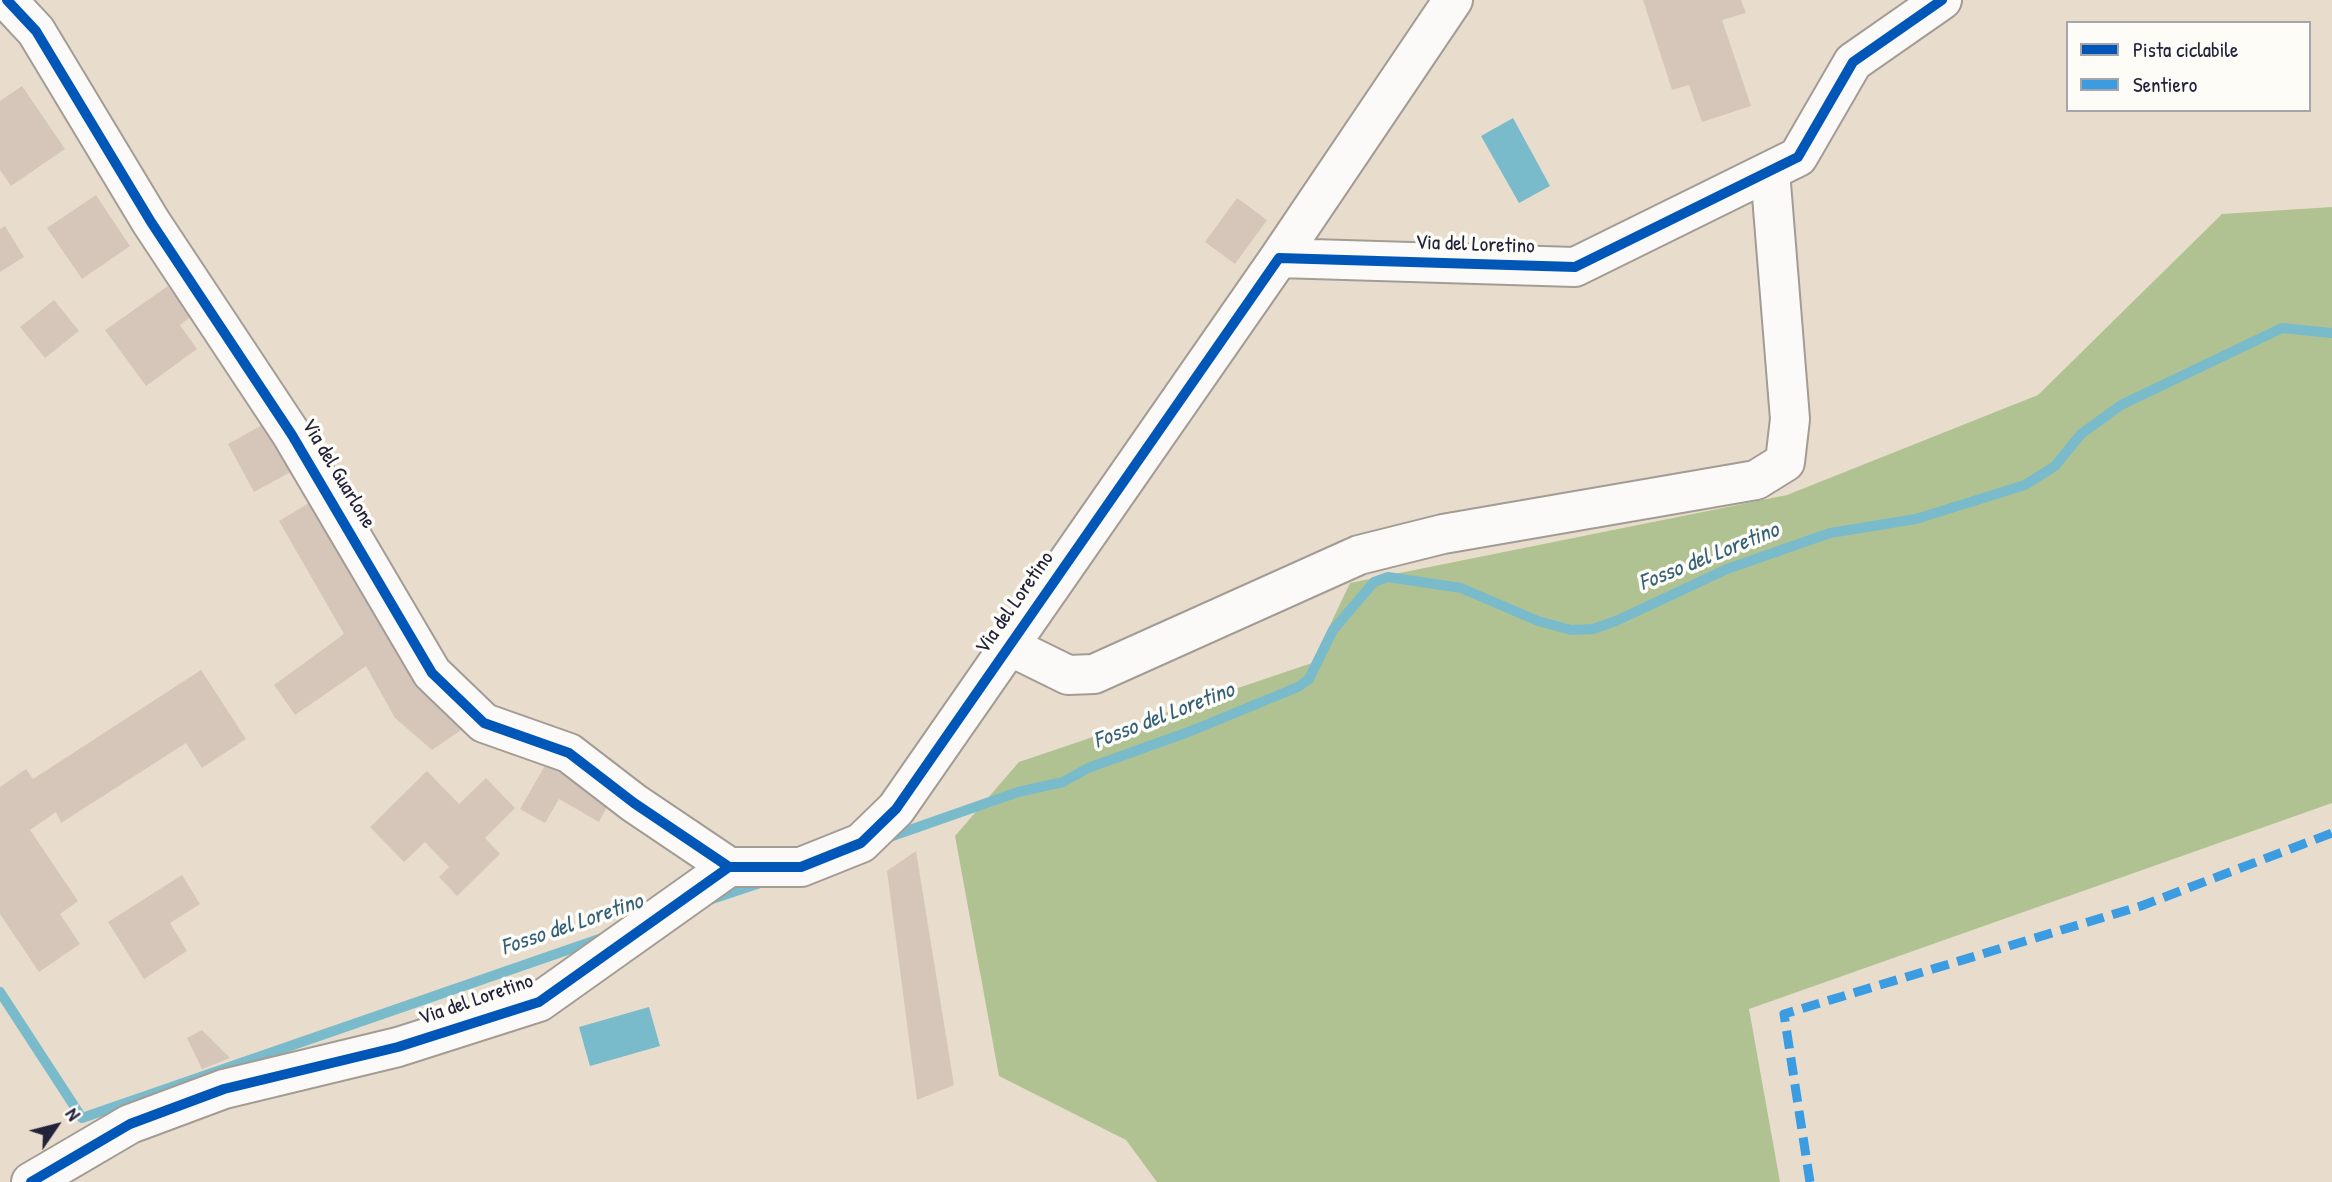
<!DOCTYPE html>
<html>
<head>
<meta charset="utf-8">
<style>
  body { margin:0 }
  #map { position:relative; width:2332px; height:1182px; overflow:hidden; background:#e8ddcd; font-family:"Patrick Hand",sans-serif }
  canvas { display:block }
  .legend { position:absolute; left:2066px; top:21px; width:245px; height:91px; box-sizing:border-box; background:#fdfcf7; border:2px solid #a5a5ac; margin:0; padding:9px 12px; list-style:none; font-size:21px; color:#22223b }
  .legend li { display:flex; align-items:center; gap:14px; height:35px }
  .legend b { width:35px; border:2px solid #a5a5ac }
  .north { position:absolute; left:21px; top:1091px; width:70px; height:70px; -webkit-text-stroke:5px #fdfcf7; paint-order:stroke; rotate:55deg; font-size:19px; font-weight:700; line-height:28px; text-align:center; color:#22223b }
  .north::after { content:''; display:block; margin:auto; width:24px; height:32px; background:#22223b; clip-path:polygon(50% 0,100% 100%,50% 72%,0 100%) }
</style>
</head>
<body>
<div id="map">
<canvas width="2332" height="1182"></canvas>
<ul class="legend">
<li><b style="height:9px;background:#0057b8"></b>Pista ciclabile</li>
<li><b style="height:9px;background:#3c9ce2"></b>Sentiero</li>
</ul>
<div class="north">N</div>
</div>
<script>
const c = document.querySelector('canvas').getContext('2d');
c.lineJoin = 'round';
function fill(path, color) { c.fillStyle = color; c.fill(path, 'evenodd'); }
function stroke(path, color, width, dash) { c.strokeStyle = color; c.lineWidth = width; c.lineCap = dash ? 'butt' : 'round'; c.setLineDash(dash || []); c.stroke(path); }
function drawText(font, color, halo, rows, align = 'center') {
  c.font = font + ' "Patrick Hand",sans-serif'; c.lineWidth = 7; c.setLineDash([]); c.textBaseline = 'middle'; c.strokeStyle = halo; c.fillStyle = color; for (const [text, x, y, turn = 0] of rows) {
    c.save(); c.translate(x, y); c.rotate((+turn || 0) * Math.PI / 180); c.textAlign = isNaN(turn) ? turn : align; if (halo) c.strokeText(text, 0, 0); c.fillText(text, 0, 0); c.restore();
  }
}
fill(new Path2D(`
  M2332,207V803L1749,1009L1780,1182H1157L1126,1140L999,1076L955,836L1019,762L1312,663L1350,583L1787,495L2038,395L2222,214Z`), '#b0c292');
fill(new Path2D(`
  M1513,118L1550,186L1519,203L1481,136Z
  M649,1007L660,1046L590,1066L579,1027Z`), '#79bbca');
stroke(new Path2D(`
  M884,839L1018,792L1063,782L1088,768L1191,731L1298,687L1309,679L1333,630L1374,582L1388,577L1461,588L1538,621L1571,630L1593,629L1616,621L1727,569L1830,533L1916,519L2025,485L2055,466L2081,434L2121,405L2282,328L2332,333
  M709,900L760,883
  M0,992L82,1118L605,937`), '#79bbca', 10);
fill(new Path2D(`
  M1643,0H1741L1746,13L1722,20L1751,106L1702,122L1689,85L1672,90Z
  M22,86L65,149L11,186L0,170V101Z
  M96,195L130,246L82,279L47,228Z
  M1237,198L1267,220L1235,264L1205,242Z
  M5,226L24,257L0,272V229Z
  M168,286L191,317L180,325L197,349L146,386L105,330Z
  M54,300L79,331L45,358L20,327Z
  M271,420L298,468L254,492L228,444Z
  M312,501L464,728L432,750L395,718L366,666L295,715L274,685L344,634L279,521Z
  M201,670L246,739L202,768L186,743L61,823L56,812L30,830L78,901L60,914L80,944L39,972L0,914V787L26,769L33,779Z
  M547,762L611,799L599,822L559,799L545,823L520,809Z
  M427,771L459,804L486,778L515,808L485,838L500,854L457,896L439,877L449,867L425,842L404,862L370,827Z
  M916,851L954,1085L917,1100L887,871Z
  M182,875L200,904L170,923L187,951L144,979L108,922Z
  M202,1030L230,1058L202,1069L187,1038Z`), '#d5c6b9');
const minor = new Path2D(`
  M7,0L36,31L151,222L292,435L432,673L484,723L569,753L634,803L729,867
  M1279,258L1453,0
  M1009,646L1068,675L1094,674L1359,555L1443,534L1756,480L1785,462L1790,419L1770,171
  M31,1182L130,1124L224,1089L398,1047L539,1002L729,867H801L861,843L896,809L1279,258L1575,267L1798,157L1853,62L1942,0`);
stroke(minor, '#a29c95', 42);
stroke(minor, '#fcfaf8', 38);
stroke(new Path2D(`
  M1810,1182L1784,1014L2141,906L2332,833`), '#3c9ce2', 9, [18, 9]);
stroke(new Path2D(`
  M7,0L36,31L151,222L292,435L432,673L484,723L569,753L634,803L729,867
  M31,1182L130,1124L224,1089L398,1047L539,1002L729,867H801L861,843L896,809L1279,258L1575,267L1798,157L1853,62L1942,0`), '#0057b8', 10);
drawText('21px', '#22223b', '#fdfcf7', [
  ["Via del Loretino",1475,245,2],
  ["Via del Guarlone",338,474,59],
  ["Via del Loretino",1015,603,-55],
  ["Via del Loretino",476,1000,-19]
]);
drawText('italic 23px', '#34607a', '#fdfcf7', [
  ["Fosso del Loretino",1709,557,-22],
  ["Fosso del Loretino",1164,716,-21],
  ["Fosso del Loretino",572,925,-19]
]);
</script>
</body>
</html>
